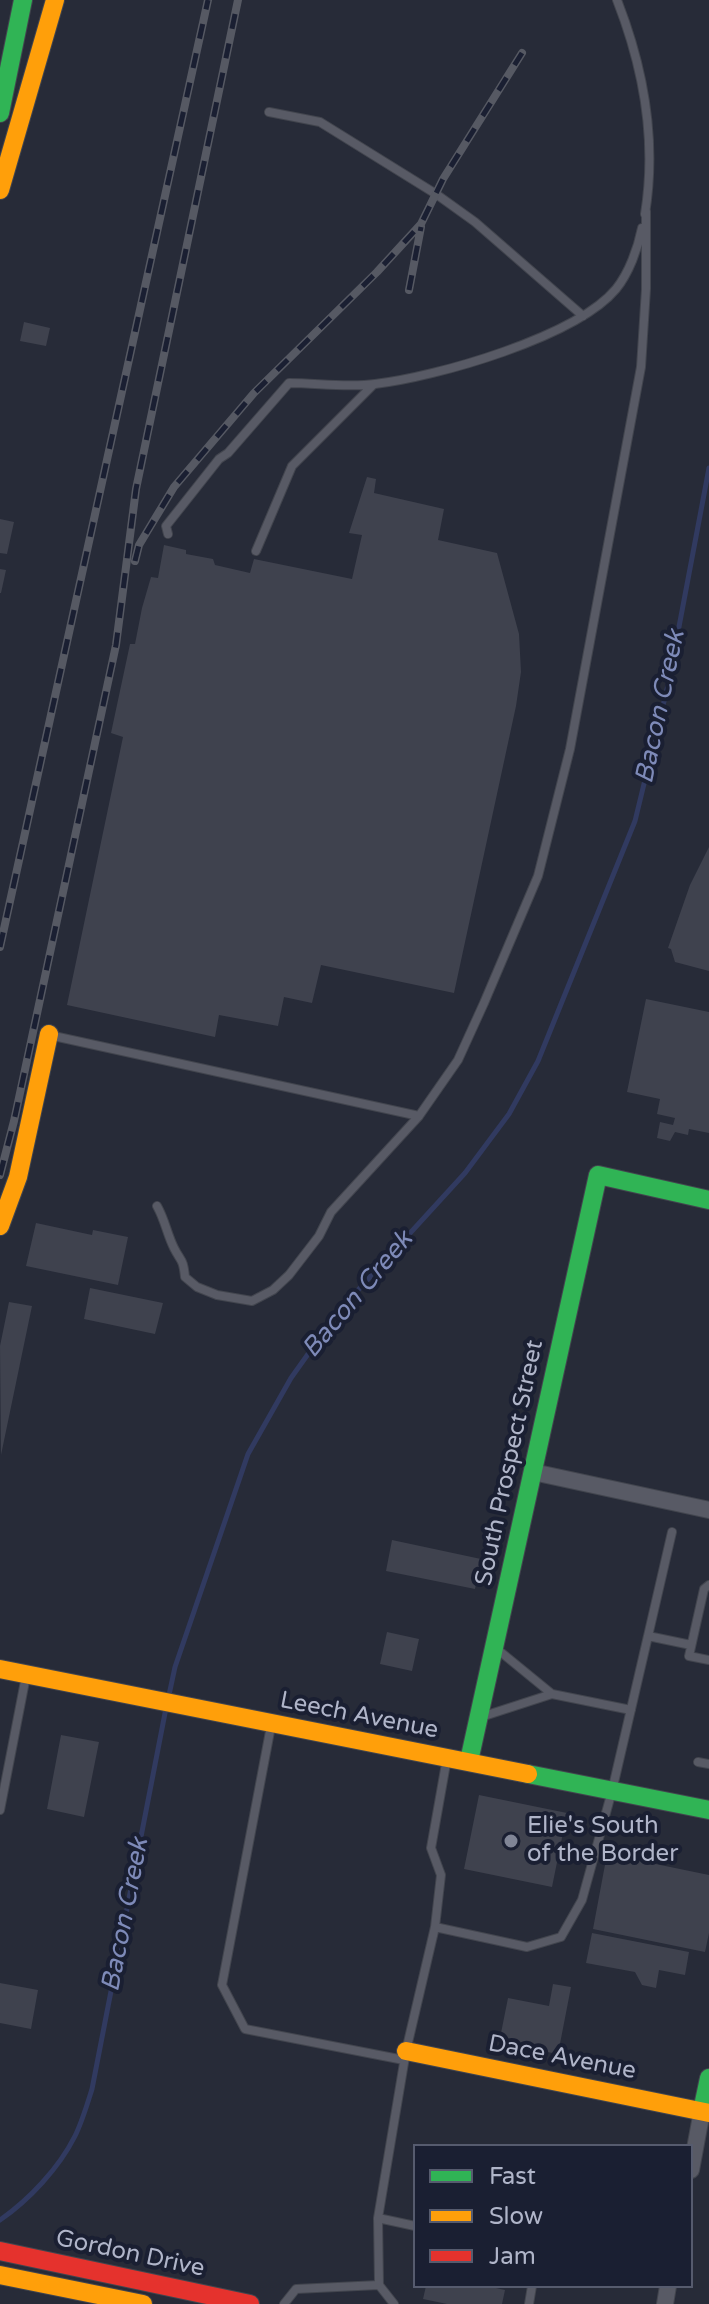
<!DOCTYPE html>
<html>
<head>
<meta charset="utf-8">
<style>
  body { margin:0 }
  #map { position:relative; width:709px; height:2304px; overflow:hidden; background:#272b38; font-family:"Varela Round",sans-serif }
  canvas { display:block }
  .legend { position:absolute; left:413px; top:2144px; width:280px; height:144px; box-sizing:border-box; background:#1a1f32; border:2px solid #565b6e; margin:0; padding:10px 14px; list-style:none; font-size:24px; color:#b0b5c9 }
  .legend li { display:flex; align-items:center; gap:16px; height:40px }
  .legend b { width:40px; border:2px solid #565b6e }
</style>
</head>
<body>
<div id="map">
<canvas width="709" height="2304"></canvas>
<ul class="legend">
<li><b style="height:10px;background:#30b455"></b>Fast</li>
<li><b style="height:10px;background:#ff9f0a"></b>Slow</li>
<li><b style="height:10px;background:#e5322d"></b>Jam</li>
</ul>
</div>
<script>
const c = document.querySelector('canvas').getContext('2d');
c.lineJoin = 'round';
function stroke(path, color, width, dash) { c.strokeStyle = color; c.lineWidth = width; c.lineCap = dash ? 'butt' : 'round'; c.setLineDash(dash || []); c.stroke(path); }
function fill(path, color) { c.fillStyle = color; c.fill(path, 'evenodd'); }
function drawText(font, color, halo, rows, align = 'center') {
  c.font = font + ' "Varela Round",sans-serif'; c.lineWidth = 8; c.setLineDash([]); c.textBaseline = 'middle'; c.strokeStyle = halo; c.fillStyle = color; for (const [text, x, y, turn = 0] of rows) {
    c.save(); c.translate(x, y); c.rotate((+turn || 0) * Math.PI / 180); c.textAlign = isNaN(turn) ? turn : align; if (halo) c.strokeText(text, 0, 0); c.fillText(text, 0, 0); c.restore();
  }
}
stroke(new Path2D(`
  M169,1695L175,1667L248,1454L291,1378L338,1312L465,1173L509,1114L538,1061L635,821L668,685L709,468
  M0,2220C29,2200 59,2168 75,2136C82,2122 87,2105 92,2089L166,1708`), '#313a60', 5);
fill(new Path2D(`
  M24,322L50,328L46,346L20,341Z
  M367,477L376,479L374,493L444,509L438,540L497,553L519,634L521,672L516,706L454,993L321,965L312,1003L284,997L278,1026L219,1015L215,1037L67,1005L123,737L111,733L130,644H135L142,608L151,577L158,578L164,545L186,550V554L213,559L215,565L250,573L254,559L352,579L362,535L349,533Z
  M0,519L14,522L7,554L0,553Z
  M0,569L6,570L1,593H0Z
  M709,847V971L675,962L671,949L668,948L690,885Z
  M646,999L709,1012V1133L689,1129L688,1135L675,1132L670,1141L657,1138L660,1122L673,1125L675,1118L657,1114L660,1099L627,1092Z
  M36,1223L92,1235L93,1230L128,1237L118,1285L26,1266Z
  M90,1288L163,1303L155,1334L84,1319Z
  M9,1302L32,1306L1,1455L0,1346Z
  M392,1540L481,1559L475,1589L386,1571Z
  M387,1632L419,1639L412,1671L380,1664Z
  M61,1735L99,1742L84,1817L47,1809Z
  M479,1795L567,1813L552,1887L464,1869Z
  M607,1854L709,1875V1933L705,1952L593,1929Z
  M592,1933L689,1952L685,1975L659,1970L656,1988L642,1985L635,1972L586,1963Z
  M0,1983L38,1990L31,2029L0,2023Z
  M553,1984L571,1987L558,2054L499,2043L508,1998L549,2006Z
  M426,2286H487L505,2290L502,2304H447L423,2299Z`), '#3f424e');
const lane = new Path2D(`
  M617,0C644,69 657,140 645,214
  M269,112L320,122L436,194L475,222L583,316
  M168,534L166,526L219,459L228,453L289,383C317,383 347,388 375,384C436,377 576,337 616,289C629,273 638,248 642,228
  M256,551L292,466L373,385
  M49,1035L419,1116
  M157,1206C165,1220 167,1234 174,1248C181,1262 183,1258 185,1277L197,1287L217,1295L252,1301L273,1290L289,1275L319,1236L331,1212L419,1116L458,1060L484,1003L538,876L570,749L641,367L646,289V211
  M709,1585L704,1589L689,1656L709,1660
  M648,1636L672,1532
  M497,1649L552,1694
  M481,1717L552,1694L631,1710
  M271,1726L222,1985L245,2029L404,2060
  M447,1758L431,1848L441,1875L435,1927L527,1947L561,1937L582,1900L612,1791L648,1636L691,1645
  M698,1762L709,1764
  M0,1810L26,1676
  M378,2218L415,2226
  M284,2304L296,2289L379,2285
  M394,2304L379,2285L378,2218L406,2051L435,1927
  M529,2304L532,2286`);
const street = new Path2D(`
  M533,1472L709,1510
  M691,2170L702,2111
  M665,2304L668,2286`);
const fast = new Path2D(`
  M0,113L23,0
  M469,1761L598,1175L709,1200
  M528,1774L709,1810
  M702,2111L709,2078`);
const slow = new Path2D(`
  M0,190L55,0
  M0,1226L18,1177L49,1034
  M0,1669L528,1774
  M406,2051L709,2113
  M0,2275L143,2304`);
const jam = new Path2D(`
  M0,2251L250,2304`);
stroke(lane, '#42454e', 10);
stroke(street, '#42454e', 18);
stroke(fast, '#42454e', 20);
stroke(slow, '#42454e', 20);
stroke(jam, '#42454e', 20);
stroke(lane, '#585a65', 8);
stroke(street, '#585a65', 16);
stroke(fast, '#30b455', 18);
stroke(slow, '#ff9f0a', 18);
stroke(jam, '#e5322d', 18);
const rail = new Path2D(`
  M409,290L421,227
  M135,561L139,545L174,487L254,393L377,272L421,224L443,179L522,53
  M0,947L208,0
  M0,1175L14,1121L116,645L136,489L238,0`);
stroke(rail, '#565963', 8);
stroke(rail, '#1a1f32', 5, [15]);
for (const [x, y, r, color] of [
  [511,1841,8,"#808596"]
]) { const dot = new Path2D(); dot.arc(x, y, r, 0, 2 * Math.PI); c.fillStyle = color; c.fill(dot); stroke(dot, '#1a1f32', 3); }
drawText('24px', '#b0b5c9', '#1a1f32', [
  ["South Prospect Street",510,1463,-78],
  ["Leech Avenue",359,1716,11],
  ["Dace Avenue",562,2058,11],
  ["Gordon Drive",130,2254,12]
]);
drawText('24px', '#b0b5c9', '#1a1f32', [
  ["Elie's South",527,1827],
  ["of the Border",527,1855]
], 'left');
drawText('italic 26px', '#7e8ab8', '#1a1f32', [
  ["Bacon Creek",661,707,-78],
  ["Bacon Creek",358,1295,-50],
  ["Bacon Creek",126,1915,-79]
]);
</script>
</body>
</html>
